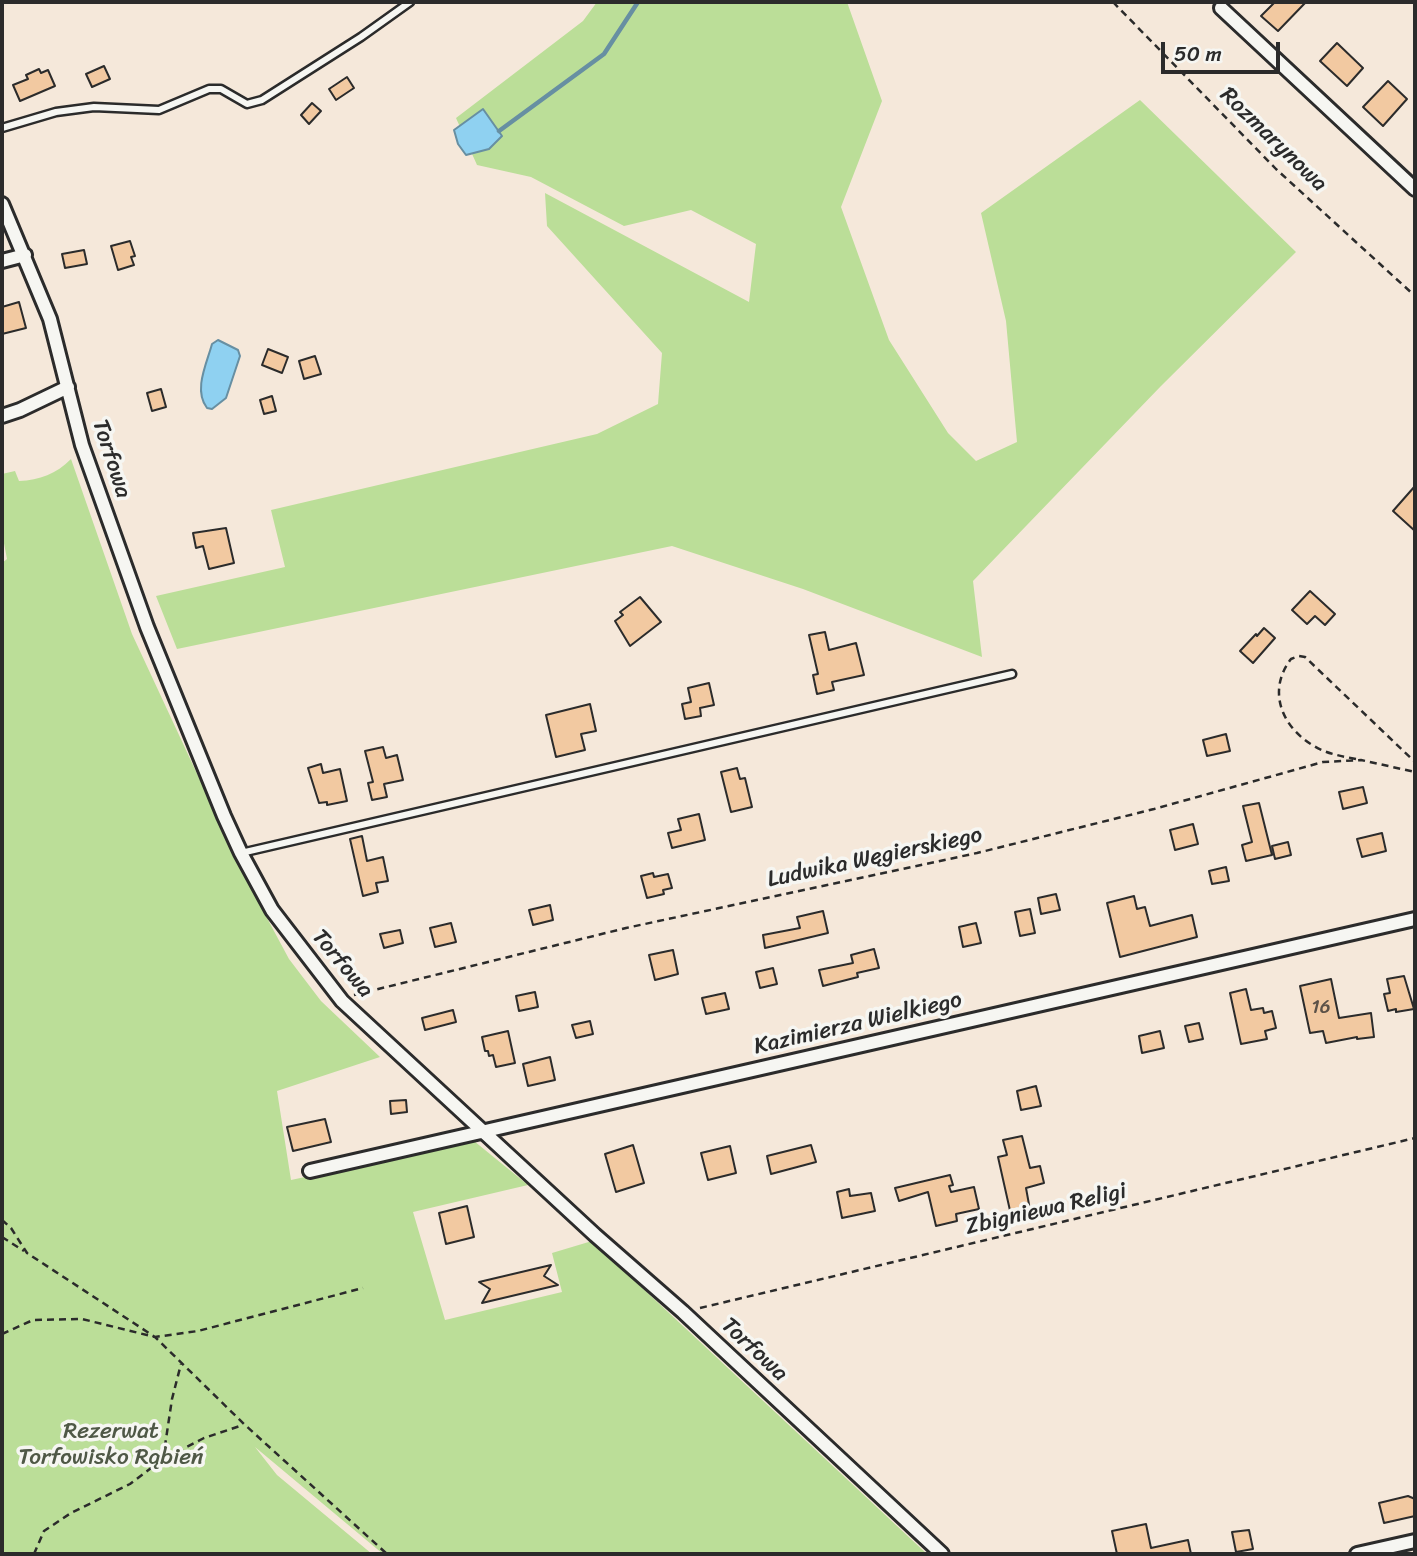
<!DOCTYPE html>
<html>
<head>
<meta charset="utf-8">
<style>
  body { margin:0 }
  #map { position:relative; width:1417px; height:1556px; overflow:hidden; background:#f5e8da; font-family:Sriracha,sans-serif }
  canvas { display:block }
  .frame { position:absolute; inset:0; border:4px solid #2b2b2b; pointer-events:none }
  .scale { position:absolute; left:1161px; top:42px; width:119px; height:32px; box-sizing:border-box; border:4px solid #2b2b2b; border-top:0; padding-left:9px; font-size:21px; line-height:24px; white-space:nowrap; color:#2b2b2b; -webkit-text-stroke:5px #f6f6f2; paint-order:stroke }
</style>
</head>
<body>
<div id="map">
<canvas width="1417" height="1556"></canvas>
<div class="frame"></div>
<div class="scale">50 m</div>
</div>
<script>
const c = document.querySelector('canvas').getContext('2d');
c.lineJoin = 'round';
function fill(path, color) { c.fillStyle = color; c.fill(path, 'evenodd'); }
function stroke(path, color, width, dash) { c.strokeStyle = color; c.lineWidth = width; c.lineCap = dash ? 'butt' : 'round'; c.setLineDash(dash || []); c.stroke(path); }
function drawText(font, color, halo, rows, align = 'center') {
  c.font = font + ' Sriracha,sans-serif'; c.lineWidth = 7; c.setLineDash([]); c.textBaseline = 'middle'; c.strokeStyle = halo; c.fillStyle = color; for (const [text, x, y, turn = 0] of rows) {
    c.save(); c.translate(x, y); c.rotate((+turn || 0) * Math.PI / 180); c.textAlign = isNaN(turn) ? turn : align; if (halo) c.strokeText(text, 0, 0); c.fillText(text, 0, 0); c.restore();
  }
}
fill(new Path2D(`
  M597,2H847L882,101L841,207L889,340L948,433L976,461L1017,442L1006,321L981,213L1140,100L1296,252L1161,386L973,581L982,657L803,589L672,546L177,649L156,596L285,567L271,510L597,434L658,404L662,353L547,226L545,193L749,302L756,244L691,210L624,226L531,177L477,165L456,118L583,21Z
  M71,459L132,634L246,879L289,959L321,1001L380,1057L277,1091L291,1180L474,1141L528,1185L413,1212L445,1320L562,1292L552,1253L592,1241L927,1554H383L255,1447L277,1475L372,1554H2V563L7,559L2,533V474L15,471L19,481C40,480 56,474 71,459Z`), '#bbde98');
const water = new Path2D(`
  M483,109L502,136L489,149L466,155L458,144L454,130Z
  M218,340L238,350L240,356L226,398L212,409L207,408C193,390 207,363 212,344Z`);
fill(water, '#8fd1f1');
stroke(water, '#678fa2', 2);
stroke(new Path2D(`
  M499,131L604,54L638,2`), '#678fa2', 4.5);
const building = new Path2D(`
  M1275,2H1306L1278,31L1261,16Z
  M1337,43L1363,68L1347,86L1320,61Z
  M104,66L110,79L92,87L86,74Z
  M39,69L41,73L48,70L55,86L20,101L13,85L28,79L26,75Z
  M347,77L354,88L336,100L329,89Z
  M1388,81L1407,99L1383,126L1363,107Z
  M312,103L321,111L309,124L301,115Z
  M130,241L135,256L131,257L134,265L118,270L111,246Z
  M84,250L87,264L65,268L62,254Z
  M19,302L26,328L2,334V307Z
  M268,349L288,357L282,373L262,365Z
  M315,356L321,374L304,379L299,361Z
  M161,389L166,407L152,411L147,393Z
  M272,396L276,411L264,414L260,400Z
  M1415,486V531L1393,511Z
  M226,528L234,563L209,569L203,546L196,548L193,533Z
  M1310,591L1335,614L1325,625L1315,616L1307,624L1292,610Z
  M640,597L661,622L630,646L615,621L623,615L620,612Z
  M1264,628L1275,638L1253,663L1240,651L1256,634L1257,636Z
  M825,632L829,650L856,643L864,675L832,682L834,690L817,694L813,675L818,674L809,635Z
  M709,683L714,705L700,708L701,716L685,719L682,704L691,702L688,688Z
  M590,704L596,731L581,734L585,750L556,757L546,715Z
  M1226,734L1230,751L1207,756L1203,740Z
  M383,747L386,758L397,755L403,780L384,784L387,797L372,800L368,783L373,782L365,751Z
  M321,764L323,773L340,769L347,801L327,805V802L319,803L308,768Z
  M737,768L740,779L745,778L752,807L731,812L721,772Z
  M1363,787L1367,803L1343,809L1339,792Z
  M1259,803L1272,855L1246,861L1242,845L1252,842L1243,806Z
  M699,814L705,840L672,848L668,833L681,830L678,819Z
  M1193,824L1198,844L1175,850L1170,830Z
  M1382,833L1386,851L1362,857L1357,839Z
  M362,836L367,861L383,857L388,881L376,883L378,892L363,896L350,839Z
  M1288,842L1291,855L1275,859L1272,846Z
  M1226,867L1229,881L1212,884L1209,871Z
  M653,873L654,877L668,874L672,888L663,890L664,894L647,898L641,876Z
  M1056,894L1060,910L1041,914L1038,898Z
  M1134,896L1137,909L1145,907L1150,926L1192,915L1197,937L1120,957L1107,903Z
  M550,905L553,920L533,925L529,910Z
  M1030,909L1035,933L1020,936L1015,912Z
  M823,911L828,933L765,948L763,935L800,928L797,917Z
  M451,923L456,942L435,947L430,928Z
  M976,923L981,943L963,947L959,927Z
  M400,930L403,943L384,948L380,934Z
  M874,949L879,968L857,973L858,977L823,986L819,970L853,963L851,955Z
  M673,950L678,974L655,980L649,955Z
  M773,968L777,984L760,988L756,972Z
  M1404,976L1414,1009L1396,1012V1009L1388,1011L1384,994L1390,993L1387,979Z
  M1331,979L1339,1018L1371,1013L1374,1037L1357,1039V1037L1326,1043L1323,1031L1310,1033L1300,986Z
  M1246,989L1251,1010L1263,1008L1264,1013L1272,1011L1276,1028L1265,1031L1267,1039L1241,1044L1230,993Z
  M535,992L538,1007L519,1011L516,996Z
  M725,993L729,1009L706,1014L702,998Z
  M453,1010L456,1022L425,1030L422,1018Z
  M590,1021L593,1034L576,1038L572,1025Z
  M1199,1023L1203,1039L1189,1042L1185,1026Z
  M508,1031L515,1063L496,1067L493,1055L489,1056L488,1051H485L482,1037Z
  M1160,1031L1164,1048L1142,1053L1139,1036Z
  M550,1057L555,1080L528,1086L523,1064Z
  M1036,1086L1041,1106L1021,1110L1017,1091Z
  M406,1100L407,1112L391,1114L390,1101Z
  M325,1119L331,1142L293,1151L287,1127Z
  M1022,1136L1030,1168L1040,1166L1044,1183L1026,1188L1030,1210L1011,1215L998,1157L1007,1155L1003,1140Z
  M633,1145L644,1183L616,1192L605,1154Z
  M811,1145L816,1162L771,1174L767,1156Z
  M730,1146L736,1173L708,1180L701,1153Z
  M950,1175L953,1185L949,1186L951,1192L974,1187L979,1209L956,1214L957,1221L936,1226L928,1192L899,1201L895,1188Z
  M849,1189L850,1196L871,1193L875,1211L842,1218L837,1192Z
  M467,1206L474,1237L446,1244L439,1213Z
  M551,1265L544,1276L558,1285L482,1303L490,1289L479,1282Z
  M1408,1496L1415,1499V1516L1384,1523L1379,1503Z
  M1146,1524L1151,1548L1188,1540L1191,1554H1117L1112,1531Z
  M1249,1530L1253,1549L1236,1552L1232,1532Z`);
fill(building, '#f2c9a1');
stroke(building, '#2b2b2b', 2);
const lane = new Path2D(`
  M2,128L56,112L94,107L159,110L209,89H221L247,104L262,100L361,37L410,2
  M241,853L1012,674`);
const street = new Path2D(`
  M1221,8L1415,189
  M2,204L50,319L82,445L147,627L224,816L241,853L272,910L342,1001L595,1235L683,1312L942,1554
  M2,261L25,255
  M2,416L20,410L68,387
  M310,1171L1415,919
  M1357,1554L1415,1541`);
stroke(lane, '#2b2b2b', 11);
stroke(street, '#2b2b2b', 18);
stroke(new Path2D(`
  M1113,2L1276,169L1415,296
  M1356,759C1341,756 1327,754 1314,746C1281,727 1267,690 1291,659L1299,656L1305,657L1415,762
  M354,995L626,928L977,853L1154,809L1323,762L1361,760L1415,772
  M2,1220L11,1228L27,1253L155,1337L244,1424L387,1554
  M2,1237L24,1251
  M700,1308L1415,1138
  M2,1334L33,1320L82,1319L155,1337L198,1331L363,1288
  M163,1459L172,1399L181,1364
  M34,1554L44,1531L71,1513L130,1484L163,1459L204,1438L243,1425`), '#2b2b2b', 2.5, [7, 5]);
stroke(lane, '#f6f6f2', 6);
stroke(street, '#f6f6f2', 12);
drawText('19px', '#5d5248', null, [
  ["16",1321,1008]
]);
drawText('23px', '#2b2b2b', '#f6f6f2', [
  ["Rozmarynowa",1273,140,44],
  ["Torfowa",111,459,72],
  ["Ludwika Węgierskiego",875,858,-12],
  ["Torfowa",342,964,50],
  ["Kazimierza Wielkiego",858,1024,-13],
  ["Zbigniewa Religi",1046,1210,-13],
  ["Torfowa",754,1350,43]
]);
drawText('23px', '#4f5846', '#f6f6f2', [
  ["Rezerwat",111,1432],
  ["Torfowisko Rąbień",111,1458]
]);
</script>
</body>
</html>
